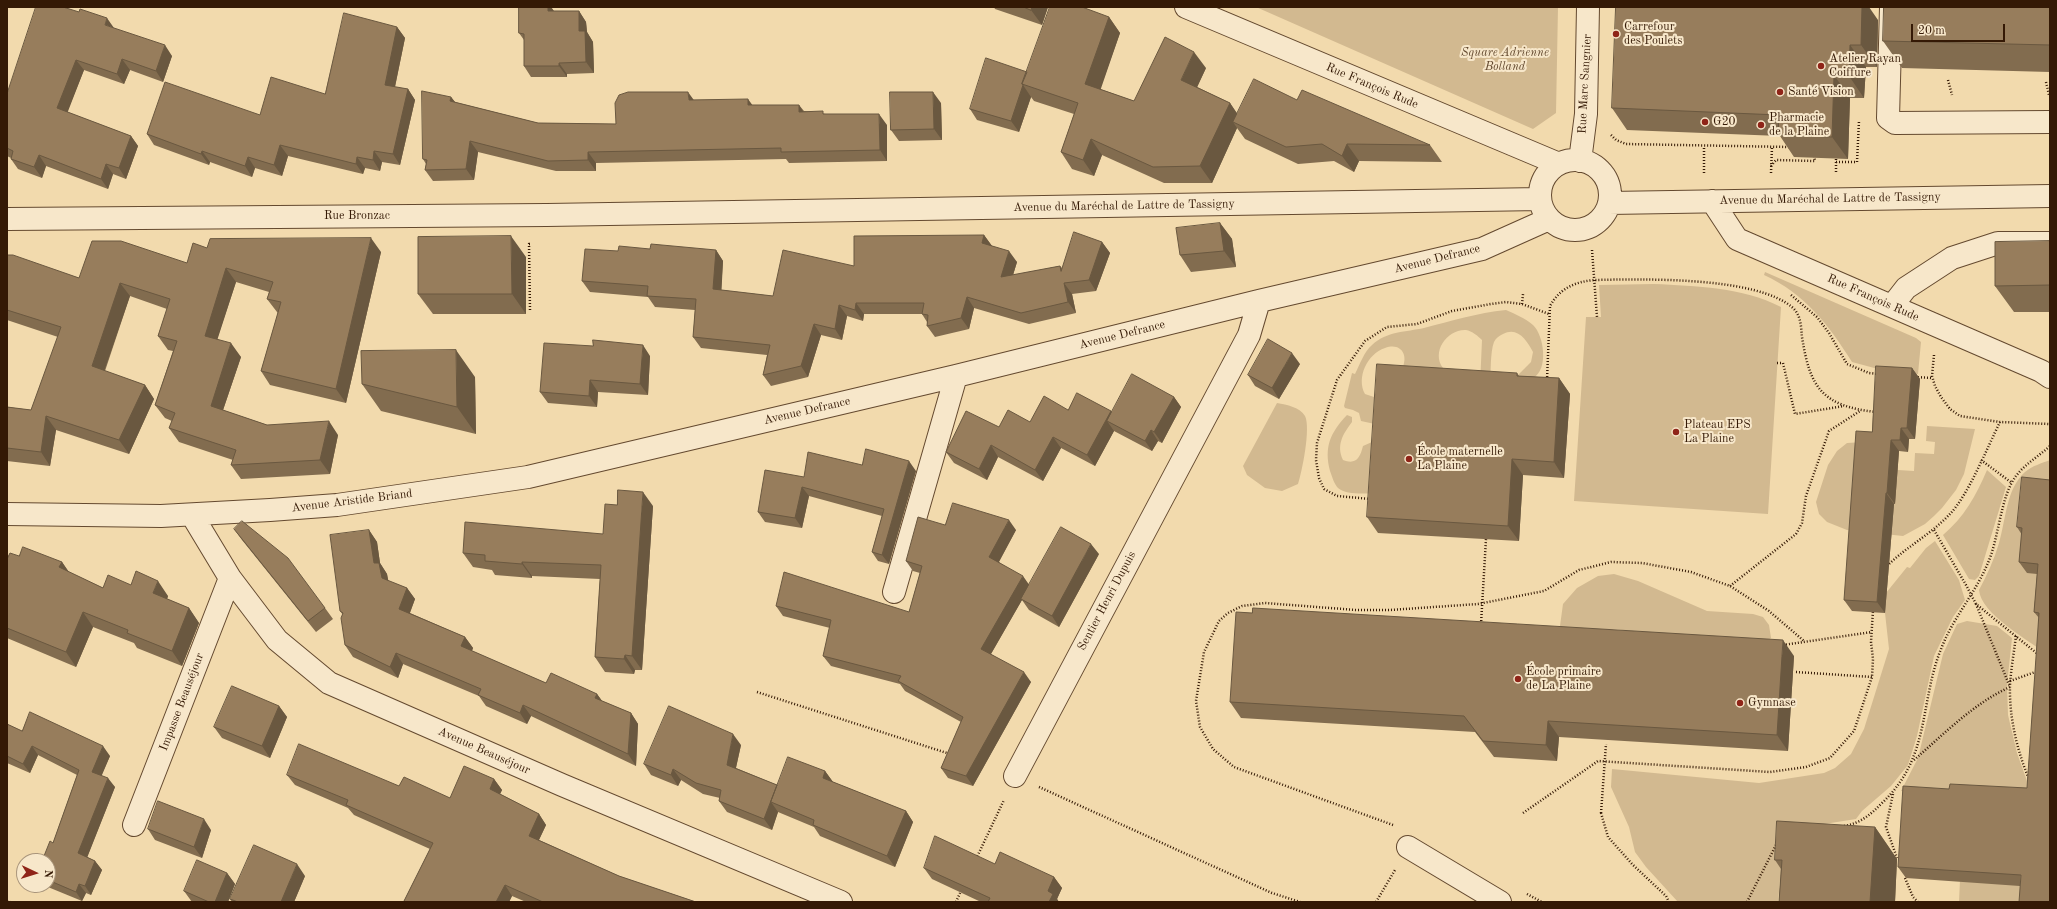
<!DOCTYPE html>
<html>
<head>
<meta charset="utf-8">
<style>
  body { margin:0 }
  #map { position:relative; width:2057px; height:909px; overflow:hidden; background:#f2daad; font-family:"Old Standard TT",serif }
  canvas { display:block }
  .frame { position:absolute; inset:0; border:8px solid #341905; pointer-events:none }
  .north { position:absolute; left:16px; top:853px; width:40px; height:40px; box-sizing:border-box; background:#f7e7ca; border:1px solid #a9957b; border-radius:50%; rotate:94deg; font-size:11px; font-weight:700; line-height:16px; text-align:center; color:#341905 }
  .north::after { content:''; display:block; margin:auto; width:14px; height:18px; background:#8f2418; clip-path:polygon(50% 0,100% 100%,50% 72%,0 100%) }
  .scale { position:absolute; left:1911px; top:24px; width:94px; height:18px; box-sizing:border-box; border:2px solid #341905; border-top:0; padding-left:5px; font-size:12px; line-height:14px; white-space:nowrap; color:#341905; -webkit-text-stroke:3px #f7e7ca; paint-order:stroke }
</style>
</head>
<body>
<div id="map">
<canvas width="2057" height="909"></canvas>
<div class="frame"></div>
<div class="north">N</div>
<div class="scale">20 m</div>
</div>
<script>
const c = document.querySelector('canvas').getContext('2d');
c.lineJoin = 'round';
function fill(path, color) { c.fillStyle = color; c.fill(path, 'evenodd'); }
function stroke(path, color, width, dash) { c.strokeStyle = color; c.lineWidth = width; c.lineCap = dash ? 'butt' : 'round'; c.setLineDash(dash || []); c.stroke(path); }
function drawText(font, color, halo, rows, align = 'center') {
  c.font = font + ' "Old Standard TT",serif'; c.lineWidth = 4; c.setLineDash([]); c.textBaseline = 'middle'; c.strokeStyle = halo; c.fillStyle = color; for (const [text, x, y, turn = 0] of rows) {
    c.save(); c.translate(x, y); c.rotate((+turn || 0) * Math.PI / 180); c.textAlign = isNaN(turn) ? turn : align; if (halo) c.strokeText(text, 0, 0); c.fillText(text, 0, 0); c.restore();
  }
}
fill(new Path2D(`
  M1256,7H1558L1556,113L1533,129Z
  M1765,272L1916,338L1921,342L1918,374L1883,372L1878,369L1852,362C1829,325 1804,293 1764,275Z
  M1654,284C1696,286 1742,287 1781,307L1768,514L1574,501L1586,317H1601L1599,285Z
  M1506,310C1515,314 1525,318 1533,325C1544,335 1549,370 1533,378C1530,380 1522,380 1518,380V375L1531,362L1533,352C1527,341 1518,326 1503,334C1499,336 1496,338 1494,342C1490,352 1491,374 1490,386L1480,385L1482,340C1478,336 1472,331 1466,330C1447,329 1431,352 1443,368C1445,372 1451,375 1455,379L1402,369C1409,355 1401,342 1385,348C1367,354 1356,378 1365,394L1380,399L1384,426L1361,421L1359,413L1353,410L1345,408L1344,406L1352,373L1355,374C1360,364 1364,352 1372,345C1387,331 1406,332 1424,328C1451,321 1477,313 1506,310Z
  M1277,403C1287,405 1300,407 1305,416C1311,428 1302,472 1298,484L1282,491L1265,488L1247,475L1243,466Z
  M1347,415L1352,417V422C1343,434 1336,445 1343,460C1356,465 1360,458 1363,446L1372,442L1384,443L1381,493C1369,493 1347,496 1338,488C1334,484 1332,476 1330,471C1324,447 1330,433 1347,415Z
  M1927,426L1975,429L1964,474L1956,490L1942,508L1934,516L1925,524L1903,536L1847,530L1827,522L1819,514L1816,502L1828,465L1837,451L1847,443L1864,442L1898,470L1914,471L1915,453L1934,454L1935,442L1926,441Z
  M2050,460L2045,653C2027,639 1981,614 1979,590C1987,575 1994,560 1999,543C2006,520 2006,489 2025,472C2032,466 2042,463 2050,460Z
  M1987,470L2006,487L1979,576L1975,580L1969,579L1943,535C1964,517 1976,496 1987,470Z
  M1935,541L1959,580L1965,600L1953,617L1934,656L1917,736L1908,765L1891,786L1862,811L1856,819L1818,825L1783,849L1778,902H1678L1646,867L1635,852L1629,827L1611,787L1612,769L1759,783L1824,773L1835,768L1851,754L1864,729L1889,649L1885,613L1886,593L1907,567L1910,568L1926,548Z
  M1614,574L1638,581L1707,611L1753,614L1763,617L1769,625L1771,638L1766,642L1694,638L1614,629L1569,635L1560,626L1563,604L1577,588L1598,576Z
  M1967,621L1997,626L2012,638L2007,685L2008,715L2017,753L2037,809L2050,902H1959L1960,880L1957,795L1901,791L1918,758L1943,654L1957,624Z`), '#d2b990');
const minor = new Path2D(`
  M1186,7L1559,164
  M1891,7L1888,118L1895,123L2050,122
  M1540 195a35 35 0 1 1 70 0a35 35 0 1 1-70 0Z
  M1580,161L1586,114L1588,7
  M1712,201L1737,239L2041,371L2050,377
  M1609,203L2050,196
  M7,219L547,215L1540,199
  M1892,306L1906,288L1952,258L1998,243H2050
  M7,514L161,516L270,510L337,505L528,477L956,376L1259,301L1482,249L1549,219
  M192,515L230,578L277,640L329,683L562,785L841,902
  M894,592L956,376
  M1015,776L1249,335L1259,301
  M134,825L230,578
  M1408,847L1500,902`);
stroke(minor, '#64492f', 24);
stroke(new Path2D(`
  M1948,80L1952,95
  M2046,82L2049,95
  M1611,135L1616,140L1626,144L1789,147
  M1836,162H1857L1859,121
  M1771,166L1776,160L1815,161L1814,156
  M1836,172V155
  M1704,173V146
  M1771,173L1772,147
  M1592,250L1597,317
  M1791,295L1817,317L1829,333L1847,364L1869,373L1878,374
  M1522,304L1523,294
  M530,310L529,244H531
  M1934,355L1932,376L1935,386L1941,397L1950,409L1960,416L2000,422L2050,424
  M1777,363H1783L1795,414L1844,406
  M1915,377L1933,378
  M1547,380L1550,306C1560,288 1575,282 1594,280C1642,279 1757,276 1793,308C1801,315 1801,327 1802,337C1810,388 1822,406 1876,412
  M1981,460L2012,483
  M1371,499L1337,496L1324,489L1319,478L1316,460L1317,443L1337,380L1365,341L1387,327L1417,324L1452,311L1491,304L1506,302L1522,304L1549,314
  M1934,530L1966,585L1976,604L2039,655
  M1887,566C1906,547 1930,535 1949,515C1968,496 1987,448 2000,422
  M1730,586L1796,534L1802,523L1806,496L1829,431L1860,411
  M2016,636C2014,652 2011,669 2010,685C2009,716 2017,751 2029,779
  M1783,645L1872,632
  M1796,672L1872,677
  M2010,681L2038,671
  M757,692L950,754
  M1914,760C1944,734 1974,703 2010,687L1976,604
  M1039,787L1272,893L1300,902
  M1893,794L1886,827L1897,858
  M1523,813L1598,761L1770,772L1806,767L1830,758L1854,731L1872,677L1873,659L1871,642L1873,610
  M1601,813L1608,837L1632,864L1666,896L1669,902
  M1393,825L1234,767L1213,749L1200,727L1196,701L1204,652L1219,621L1228,613L1242,606L1265,603L1356,610H1390L1478,604L1544,591L1579,570L1611,562L1642,563L1691,572L1730,586L1769,611L1804,641
  M1844,826C1861,823 1870,815 1882,803C1933,755 1918,699 1944,642C1955,616 1975,593 1987,565C1999,540 2000,497 2016,476C2025,464 2039,456 2050,446
  M976,859L1004,800
  M1905,878L1913,897L1918,902
  M1527,894L1542,902
  M7,901L10,902
  M956,902L961,891
  M1376,902L1395,870
  M1747,902L1777,843`), '#341905', 2.5, [1, 2]);
stroke(minor, '#f7e7ca', 22);
stroke(new Path2D(`
  M1481,624L1486,539
  M1601,813L1606,744`), '#341905', 2.5, [1, 2]);
fill(new Path2D(`
  M519,7H551L554,11H579L586,22L587,32L593,42L594,73L567,74V77H531L524,66V40L519,33Z
  M994,7H1048L1042,25L995,9Z
  M2050,7V72L1902,68L1883,41Z
  M1109,17L1120,33L1100,89L1134,101L1206,68L1197,87L1230,103L1237,114L1297,100L1430,145L1442,162L1359,161L1354,172L1334,161L1298,164L1245,139L1237,128L1212,183H1164L1102,155L1094,176L1072,169L1061,152L1074,114L1034,101L1031,97L1019,132L977,120L970,109L1027,72Z
  M1878,20L1877,67H1866L1864,98H1850L1848,159L1794,157L1780,136L1627,130L1612,108Z
  M397,27L405,38L395,87L408,89L415,100L400,165L382,162L380,171L365,168L363,174L288,156L282,176L255,168L252,177L210,162L209,165L154,145L147,134L260,115L325,94Z
  M114,28L172,56L163,82L130,70L124,84L84,70L67,112L131,136L138,146L126,179L113,174L108,189L46,166L42,178L18,169L11,159V158L7,156V94Z
  M451,97L455,102L538,123L616,124L694,100L752,105H799L804,111L826,114L887,125V161L789,163L786,159L596,163V171H556L478,152L474,180L433,181L425,170L426,164L423,159Z
  M941,103L942,140L899,141L891,130Z
  M1220,223L1232,239L1236,267L1191,272L1180,255Z
  M984,235L992,246L1017,262L1013,275L1060,266L1062,268L1102,242L1110,253L1096,291L1072,294L1076,313L1029,324L974,308L969,329L935,337L927,326V322L922,314H864L863,321L847,316L842,340L821,335L808,377L771,386L763,375L767,355L701,348L693,337L695,310L655,307L648,297L590,292L582,281L618,251L650,249L716,250L723,261L721,290L773,296L854,266Z
  M2050,241V312H2014L1995,286Z
  M207,248L381,252L346,403L270,385L261,371L278,313L277,312L267,299L269,292L236,282L217,339L241,357L223,410L267,425L338,435L330,474L241,479L231,465L233,460L179,442L169,428L172,421L165,418L155,405L173,351L168,350L158,336L167,309L130,296L105,371L145,385L154,399L129,454L56,430L50,466L7,461V407L31,410L58,337L7,320V255L79,278L187,263Z
  M526,257V314H433L418,294Z
  M650,356L648,395L598,392L597,407L548,403L540,392Z
  M1300,364L1279,399L1255,386L1248,375Z
  M1912,368L1920,379L1915,439H1909L1908,452L1899,451L1895,504H1894L1885,613L1852,611L1844,600Z
  M1517,373L1519,376L1559,378L1570,394L1564,478L1523,475L1519,541L1378,533L1367,517Z
  M475,377L476,434L381,411L362,384Z
  M1174,397L1181,407L1162,443L1158,441L1152,451L1114,431L1095,466L1061,448L1043,481L998,457L987,480L954,463L946,452L999,427L1030,422L1068,410L1111,411L1112,413Z
  M862,465L916,471L889,564L878,561L872,552L882,516L809,496L802,528L765,522L758,512L804,477Z
  M2050,480L2020,886L1906,878L1898,867L1949,789L2027,788L2039,618L2034,612L2037,574L2027,573L2019,562L2022,535L2017,527Z
  M653,506L642,670H635L634,674L605,672L595,657L600,579L532,576V578L495,575L492,570L473,567L463,553L603,534Z
  M945,525L1016,530L999,562L1029,585L1099,554L1059,627L1029,610L1022,600L991,654L1031,682L973,786L948,778L941,768L961,722L905,691L900,684L831,666L823,656L830,628L783,616L776,606L909,612L920,573L913,571L906,561Z
  M234,529L325,608L333,619L316,632L242,540Z
  M369,530L377,542L380,563L387,574L388,581L407,588L415,599L410,613L465,637L473,648L472,651L546,683L597,694L602,701L631,713L638,724L636,766L531,716L527,724L486,706L479,696L403,664L398,678L353,657L345,645L343,615L340,611Z
  M19,556L62,562L69,572L103,588L131,585L168,596L167,599L189,608L199,623L182,666L137,648L134,643L93,627L76,667L7,638V559Z
  M1794,656L1788,751L1559,737L1557,761L1494,757L1475,732L1241,718L1230,702Z
  M279,706L287,717L270,758L222,738L214,727Z
  M7,724L22,731L110,756L101,776L115,787L87,857L95,861L102,870L91,895L86,893L82,901L43,885H48V861L53,843L77,775L38,755L30,773L7,763Z
  M741,745L736,768L777,785L825,771L833,782L906,811L913,822L895,867L820,836L814,827L778,812L772,830L727,812L719,801L720,798L703,794L681,780L678,786L651,775L644,764Z
  M287,775L399,786L450,798L494,779L502,790L500,794L539,814L546,825L539,840L619,876L696,902H526L512,896L509,902H405L404,901L430,849L354,815L348,808L295,785Z
  M1875,827L1897,859L1895,902H1779L1781,869L1775,860Z
  M148,829L211,830L202,858L155,840Z
  M995,864L1054,877L1062,888L1057,899L1059,902H981L932,879L924,868Z
  M227,873L235,884L228,902H192L184,891Z
  M305,876L294,902H232L230,899Z`), '#826c4f');
fill(new Path2D(`
  M548,7H551L555,13L548,11Z
  M1032,7H1048L1042,25L1031,10Z
  M1859,7H1869L1878,20L1877,67L1861,45Z
  M579,11L586,22L587,32L593,42L594,73L586,62L579,31Z
  M1109,17L1120,33L1097,100L1085,84Z
  M107,18L114,28L105,25Z
  M397,27L405,38L393,96L385,85Z
  M165,45L172,56L163,82L156,71Z
  M1850,45L1866,67L1864,98L1849,76Z
  M1194,52L1206,68L1193,96L1181,80Z
  M122,59L130,70L124,84L117,74Z
  M76,60L84,70L65,119L57,108Z
  M559,63L567,74V77L559,66Z
  M1834,75L1850,98L1848,159L1832,137Z
  M1023,85L1031,97L1019,132L1011,121Z
  M408,89L415,100L400,165L393,154Z
  M688,92L696,103L689,100Z
  M933,92L941,103L942,140L934,129Z
  M451,97L459,107L450,101Z
  M748,99L756,110L748,105Z
  M1230,103L1241,119L1233,122L1237,128L1212,183L1200,166Z
  M799,105L806,116L799,112Z
  M879,114L887,125V161L880,150Z
  M131,136L138,146L126,179L119,168Z
  M1091,139L1102,155L1094,176L1083,160Z
  M470,141L478,152L474,180L466,169Z
  M1347,144L1359,161L1354,172L1342,156Z
  M280,145L288,156L282,176L274,165Z
  M202,151L210,162L209,165L201,154Z
  M374,151L382,162L380,171L373,160Z
  M588,152L596,163V171L588,160Z
  M39,155L46,166L42,178L34,167Z
  M248,157L255,168L252,177L245,166Z
  M357,157L365,168L363,174L356,164Z
  M106,164L113,174L108,189L101,179Z
  M1220,223L1232,239L1236,267L1224,251Z
  M984,235L992,246L989,254L982,243Z
  M511,236L526,257V314L512,294Z
  M371,238L381,252L346,403L336,389Z
  M1102,242L1110,253L1096,291L1089,280Z
  M716,250L723,261L721,300L713,289Z
  M1009,251L1017,262L1009,288L1001,277Z
  M226,268L236,282L214,350L205,336Z
  M120,283L130,296L101,380L92,366Z
  M1064,283L1072,294L1076,313L1068,302Z
  M967,297L974,308L969,329L961,318Z
  M856,303L864,314L863,321L855,310Z
  M839,305L847,316L842,340L835,329Z
  M814,324L821,335L808,377L801,366Z
  M231,343L241,357L220,419L211,406Z
  M643,345L650,356L648,395L640,384Z
  M456,350L475,377L476,434L457,407Z
  M1292,353L1300,364L1279,399L1272,388Z
  M1912,368L1920,379L1915,439L1907,428Z
  M1559,378L1570,394L1564,478L1554,462Z
  M590,380L598,392L597,407L589,396Z
  M145,385L154,399L129,454L119,440Z
  M1174,397L1181,407L1162,443L1154,432Z
  M1111,411L1119,423L1107,421L1114,431L1095,466L1087,455Z
  M46,416L56,430L50,466L41,452Z
  M329,421L338,435L330,474L320,460Z
  M1901,428L1909,439L1908,452L1900,440Z
  M1151,430L1158,441L1152,451L1145,441Z
  M1053,437L1061,448L1043,481L1035,470Z
  M1891,440L1899,451L1895,504L1887,493Z
  M991,445L998,457L987,480L979,469Z
  M1512,459L1523,475L1519,541L1508,526Z
  M909,461L916,471L889,564L882,555Z
  M802,487L809,496L802,528L795,518Z
  M643,492L653,506L642,670L632,656Z
  M1886,493L1894,504L1885,613L1877,602Z
  M1009,520L1016,530L996,567L989,557Z
  M369,530L377,542L380,563L387,574L390,589L382,578L374,563Z
  M1091,544L1099,554L1059,627L1052,616Z
  M62,562L72,577L59,567Z
  M522,562L532,576V578L522,564Z
  M1023,576L1030,586L988,659L981,649Z
  M158,581L168,596L164,608L153,593Z
  M407,588L415,599L407,620L399,609Z
  M189,608L199,623L182,666L172,651Z
  M83,612L93,627L76,667L66,652Z
  M465,637L473,648L469,657L461,646Z
  M1783,640L1794,656L1788,751L1777,735Z
  M396,653L403,664L398,678L390,667Z
  M625,655L635,670L634,674L624,659Z
  M1024,672L1031,682L973,786L966,776Z
  M597,694L605,705L595,698Z
  M523,705L531,716L527,724L520,713Z
  M279,706L287,717L270,758L262,746Z
  M631,713L638,724L636,766L628,754Z
  M1548,721L1559,737L1557,761L1546,745Z
  M733,734L741,745L734,776L727,765Z
  M32,746L38,755L30,773L23,764Z
  M103,746L110,756L99,782L92,772Z
  M673,769L681,780L678,786L671,775Z
  M825,771L833,782L823,778Z
  M108,778L115,787L85,863L78,853Z
  M494,779L502,790L497,800L490,789Z
  M777,785L771,802L778,812L772,830L764,819Z
  M906,811L913,822L895,867L887,856Z
  M539,814L546,825L536,846L529,836Z
  M204,819L211,830L202,858L194,847Z
  M1875,827L1897,859L1895,902H1870Z
  M95,861L102,870L91,895L85,886Z
  M297,864L305,876L294,902H281Z
  M227,873L235,884L228,902H215Z
  M1054,877L1062,888L1057,899L1059,902H1049L1048,891Z
  M79,884L86,893L82,901L76,892Z
  M505,885L512,896L509,902H496Z`), '#6a5840');
const building = new Path2D(`
  M36,7H63L79,12L80,9L107,18L105,25L165,45L156,71L122,59L117,74L76,60L57,108L131,136L119,168L106,164L101,179L39,155L34,167L11,159L13,151L7,148V94Z
  M519,7H548V11H579V31H585L586,62L559,63V66H524V34L519,33Z
  M1024,7H1032L1031,10Z
  M1050,7H1082L1109,17L1085,84L1134,101L1165,37L1194,52L1181,80L1230,103L1200,166L1153,167L1091,139L1083,160L1061,152L1078,103L1022,84Z
  M1616,7H1862L1861,45H1850L1849,76L1834,75L1832,137L1778,135L1779,115L1612,108Z
  M1884,7H2050V45L1883,41Z
  M344,13L397,27L385,85L408,89L393,154L374,151L373,160L357,157L356,164L280,145L274,165L248,157L245,166L202,151L201,154L147,134L165,82L260,115L271,77L325,94Z
  M986,58L1027,72L1022,84L1023,85L1011,121L970,109Z
  M1254,79L1297,100L1302,90L1430,145L1347,144L1342,156L1322,144L1286,147L1233,122Z
  M422,91L451,97L450,101L538,123L616,124L615,103L619,95L628,92H688L689,100L748,99V105H799V112L823,111V114H879L880,150L781,152V148L588,152V160L548,161L470,141L466,169L425,170L427,160L423,159Z
  M890,92H933L934,129L891,130Z
  M1220,223L1224,251L1180,255L1176,228Z
  M1074,232L1102,242L1089,280L1064,283L1068,302L1021,313L967,297L961,318L927,326L928,315L922,314L924,303H856L855,310L839,305L835,329L814,324L801,366L763,375L770,345L693,337L696,299L647,296L648,286L582,281L585,249L618,251L619,246L650,249L651,244L716,250L713,289L773,296L783,250L854,266V236L984,235L982,243L1009,251L1001,277L1060,266L1061,271Z
  M511,236L512,294H418V237Z
  M371,238L336,389L261,371L281,302L267,299L273,282L226,268L205,336L231,343L211,406L267,425L329,421L320,460L231,465L236,450L169,428L175,413L155,405L177,341L158,336L170,299L120,283L92,366L145,385L119,440L46,416L41,452L7,448V407L31,410L61,327L7,310V255H13L79,278L92,241H121L187,263L193,243L207,248L210,239Z
  M2050,241V285L1995,286V242Z
  M1268,339L1292,353L1272,388L1248,375Z
  M593,340L643,345L640,384L590,380L589,396L540,392L544,343L593,346Z
  M456,350L457,407L362,384L361,351Z
  M1377,364L1517,373V376L1559,378L1554,462L1512,459L1508,526L1367,517Z
  M1876,366L1912,368L1907,428H1901L1900,440H1891L1887,493H1886L1877,602L1844,600L1856,431L1872,432Z
  M1132,374L1174,397L1154,432L1151,430L1145,441L1107,421Z
  M1077,393L1111,411L1087,455L1053,437L1035,470L991,445L979,469L946,452L966,411L999,427L1008,410L1030,422L1044,396L1068,410Z
  M866,449L909,461L882,555L872,552L884,509L802,487L795,518L758,512L765,470L804,477L808,452L862,465Z
  M2022,477L2050,480V902H2019L2021,875L1898,867L1903,786L1949,789L1950,784L2027,788L2039,613L2034,612L2038,564L2019,562L2022,528L2017,527Z
  M618,490L643,492L632,656L625,655L624,659L595,657L601,565L522,562V564L485,561V555L463,553L465,522L603,534L605,504L617,505Z
  M953,503L1009,520L989,557L1023,576L981,649L1024,672L966,776L941,768L963,717L898,681L901,676L823,656L831,620L776,606L784,572L909,612L922,566L906,561L918,517L945,525Z
  M242,521L288,558L325,608L308,621L234,529Z
  M1061,527L1091,544L1052,616L1021,599Z
  M369,530L374,563H379L382,578L407,588L399,609L465,637L461,646L546,683L551,673L597,694L595,698L631,713L628,754L523,705L520,713L478,695L481,689L396,653L390,667L345,645L341,618L343,613L340,611L330,535Z
  M23,547L62,562L59,567L103,588L108,575L131,585L136,571L158,581L153,593L189,608L172,651L127,633L128,630L83,612L66,652L7,628V559L10,553L19,556Z
  M1253,608L1783,640L1777,735L1548,721L1546,745L1483,741L1464,716L1230,702L1236,612L1252,613Z
  M232,686L279,706L262,746L214,727Z
  M669,706L733,734L727,765L777,785L764,819L719,801L721,790L696,783L673,769L671,775L644,764Z
  M30,712L103,746L92,772L108,778L78,853L95,861L85,886L79,884L76,892L48,880V861H42L50,841L53,843L79,770L32,746L23,764L7,756V724L22,731Z
  M299,744L399,786L404,777L450,798L464,766L494,779L490,789L539,814L529,836L619,876L696,902H543L505,885L496,902H407L404,901L433,843L346,805L348,800L287,775Z
  M788,757L825,771L823,778L906,811L887,856L813,825L814,820L771,802Z
  M158,801L204,819L194,847L148,829Z
  M1777,821L1875,827L1870,902H1779L1782,860H1775Z
  M935,836L995,864L1000,852L1054,877L1048,891L1053,894L1049,902H988L990,898L924,868Z
  M254,845L297,864L281,902H238L230,899Z
  M197,860L227,873L215,902H209L184,891Z`);
fill(building, '#977d5c');
stroke(building, '#6a5840', 1);
for (const [x, y, r, color] of [
  [1616,34,4,"#8f2418"],
  [1821,66,4,"#8f2418"],
  [1780,92,4,"#8f2418"],
  [1705,122,4,"#8f2418"],
  [1761,125,4,"#8f2418"],
  [1676,432,4,"#8f2418"],
  [1409,459,4,"#8f2418"],
  [1518,679,4,"#8f2418"],
  [1740,703,4,"#8f2418"]
]) { const dot = new Path2D(); dot.arc(x, y, r, 0, 2 * Math.PI); c.fillStyle = color; c.fill(dot); stroke(dot, '#f7e7ca', 1.5); }
drawText('12px', '#341905', '#f7e7ca', [
  ["Carrefour",1624,27],
  ["des Poulets",1624,41],
  ["Atelier Rayan",1829,59],
  ["Coiffure",1829,73],
  ["Santé Vision",1788,92],
  ["Pharmacie",1769,118],
  ["de la Plaine",1769,132],
  ["G20",1713,122],
  ["Plateau EPS",1684,425],
  ["La Plaine",1684,439],
  ["École maternelle",1417,452],
  ["La Plaine",1417,466],
  ["École primaire",1526,672],
  ["de La Plaine",1526,686],
  ["Gymnase",1748,703]
], 'left');
drawText('italic 12px', '#63492f', '#f7e7ca', [
  ["Square Adrienne",1505,53],
  ["Bolland",1505,67]
]);
drawText('12px', '#341905', '#f7e7ca', [
  ["Rue Marc Sangnier",1585,84,-87],
  ["Rue François Rude",1372,86,23],
  ["Avenue du Maréchal de Lattre de Tassigny",1830,199,-1],
  ["Avenue du Maréchal de Lattre de Tassigny",1124,206,-1],
  ["Rue Bronzac",357,216],
  ["Avenue Defrance",1437,259,-14],
  ["Rue François Rude",1873,298,24],
  ["Avenue Defrance",1122,335,-14],
  ["Avenue Defrance",807,411,-13],
  ["Avenue Aristide Briand",352,501,-7],
  ["Sentier Henri Dupuis",1107,601,-62],
  ["Impasse Beauséjour",182,702,-69],
  ["Avenue Beauséjour",484,751,24]
]);
</script>
</body>
</html>
